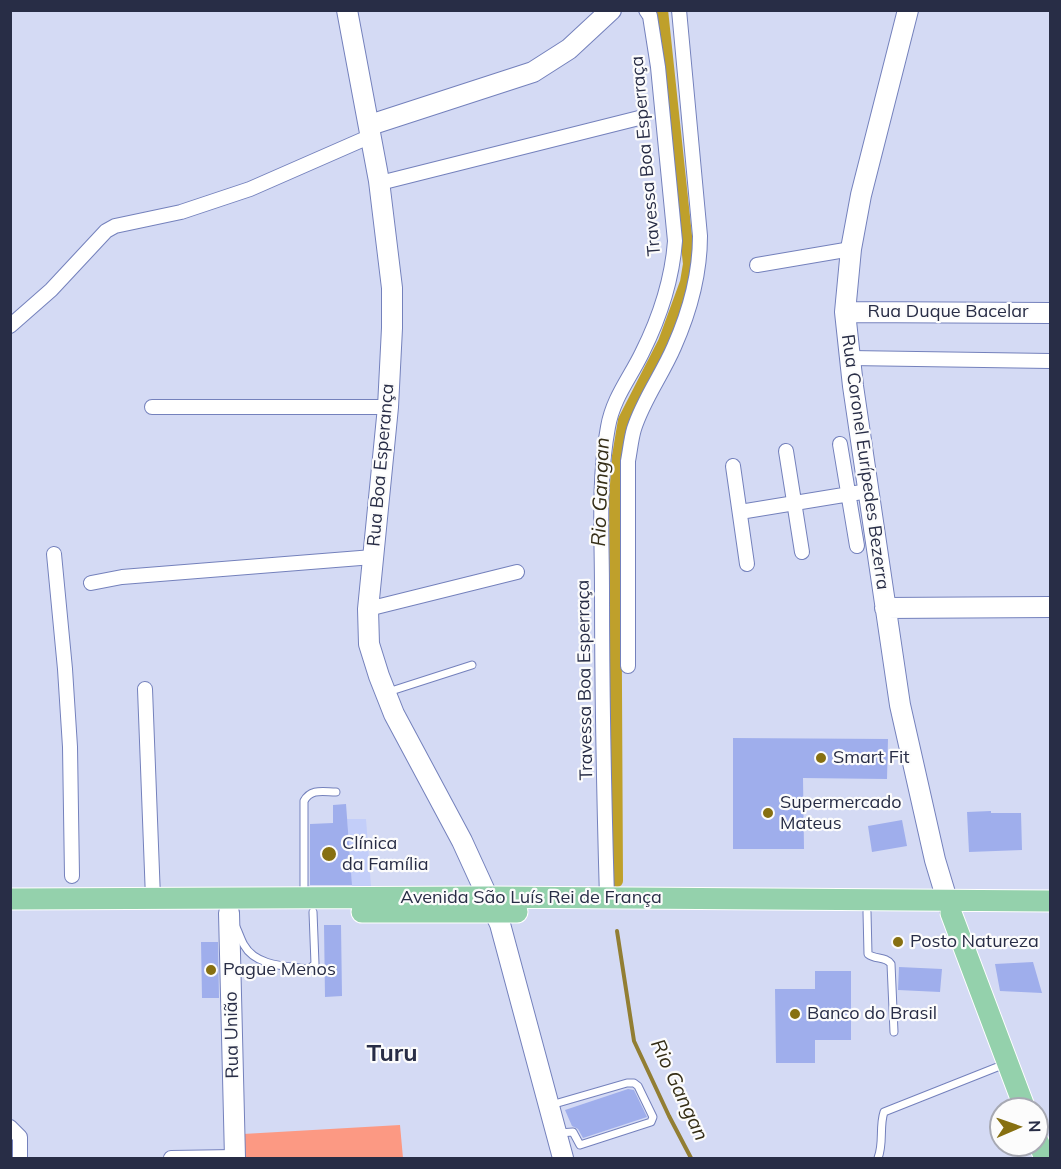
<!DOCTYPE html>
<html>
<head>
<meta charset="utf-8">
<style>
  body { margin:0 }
  #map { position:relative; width:1061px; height:1169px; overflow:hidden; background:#d4daf4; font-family:Mulish,sans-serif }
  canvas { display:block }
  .frame { position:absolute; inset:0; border:12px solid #282d46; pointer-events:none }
  .north { position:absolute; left:989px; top:1097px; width:60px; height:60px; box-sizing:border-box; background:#fcfcfc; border:2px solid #a7a9b3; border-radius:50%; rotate:88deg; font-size:16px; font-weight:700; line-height:24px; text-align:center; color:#282d46 }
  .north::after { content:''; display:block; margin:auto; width:21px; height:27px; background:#877011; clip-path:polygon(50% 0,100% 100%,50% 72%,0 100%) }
</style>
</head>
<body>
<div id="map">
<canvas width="1061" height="1169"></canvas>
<div class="frame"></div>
<div class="north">N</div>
</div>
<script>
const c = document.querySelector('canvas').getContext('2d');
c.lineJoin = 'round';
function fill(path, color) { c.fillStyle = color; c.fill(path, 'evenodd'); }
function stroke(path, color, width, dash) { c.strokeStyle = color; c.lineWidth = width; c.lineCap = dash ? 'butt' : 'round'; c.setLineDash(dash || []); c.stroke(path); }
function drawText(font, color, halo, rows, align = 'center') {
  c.font = font + ' Mulish,sans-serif'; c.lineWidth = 4.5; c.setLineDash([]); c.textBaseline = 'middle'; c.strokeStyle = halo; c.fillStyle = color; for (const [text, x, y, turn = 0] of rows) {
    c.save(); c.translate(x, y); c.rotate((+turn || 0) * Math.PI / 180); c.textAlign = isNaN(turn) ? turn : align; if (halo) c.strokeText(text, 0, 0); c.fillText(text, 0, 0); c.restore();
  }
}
fill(new Path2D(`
  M347,819H366L371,886H352Z`), '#c3cef9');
fill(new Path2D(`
  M400,1125L403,1158H244L243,1134Z`), '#fc9983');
stroke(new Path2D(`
  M617,931L634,1041L669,1116L691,1158`), '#927e33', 4);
stroke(new Path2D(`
  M617,881L615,499L618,456L624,420L664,342L686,282L689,264L662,10`), '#bfa02b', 12);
fill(new Path2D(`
  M733,738L888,739L887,779L803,778L804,849H733Z
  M346,804L352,885H310V824L333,823V805Z
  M991,811V813H1021L1022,850L969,852L967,812Z
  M902,820L907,846L872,852L868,826Z
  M324,925H341L342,996L325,997Z
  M201,942H218L219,998H202Z
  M1033,962L1042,993L1000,991L995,964Z
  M899,967L942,969L940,992L898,990Z
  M815,971H851V1040H815V1063H776L775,989H815Z
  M628,1089L634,1090L647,1117L583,1138L578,1129L572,1126L565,1110Z`), '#9faeec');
const lane = new Path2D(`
  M388,692L472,665
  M304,895V801C311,788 324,792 336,792
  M867,912L868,954C875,960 886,956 891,964L894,1032
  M236,927C239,933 241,940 244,945C256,967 288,966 309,969L315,964L313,912
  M551,1105L627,1083H634L638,1086L653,1117L651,1122L580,1145L573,1132L559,1133
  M878,1158C884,1143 879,1127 884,1112L1005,1064`);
const street = new Path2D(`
  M379,181H388L643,117
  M757,265L851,249
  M10,326L51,290L106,231L115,226L181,212L250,189L371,136
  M850,358L1050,361
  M152,407H388
  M840,444L857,546
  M786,451L802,552
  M733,466L747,564
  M740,512L868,491
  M54,554L65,669L70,747L72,876
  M91,583L122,577L373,557
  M368,609L517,572
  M628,666V461C630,451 631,439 634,429C643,400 662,375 674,347C690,311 700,274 700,236L679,10
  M145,689L153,898
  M607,898C604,795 602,692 602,590C602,536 598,480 608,427C613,398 630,378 642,353C660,317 672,281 675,241L658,67L650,16L646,10
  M10,1127L20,1137V1158
  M171,1158L235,1157`);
const secondary = new Path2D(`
  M347,10L379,181L392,288V328L388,407L368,609L369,644L379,676L394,714L462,841L500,924L563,1158
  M908,10L861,195L851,249L845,312L853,386L900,705L935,860L951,913
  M370,125L533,72L569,49L611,10
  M845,312L1050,313
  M885,608L1050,607
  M229,913L235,1158`);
const primary = new Path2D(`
  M10,899L488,897L1050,901
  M362,912H517
  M951,913L1025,1109
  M1037,1139L1045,1158`);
stroke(lane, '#7481bc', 9);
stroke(street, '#7481bc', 16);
stroke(secondary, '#7481bc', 22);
stroke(primary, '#fff', 23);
stroke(lane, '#fff', 7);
stroke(street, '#fff', 14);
stroke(secondary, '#fff', 20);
stroke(primary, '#94d1ac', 21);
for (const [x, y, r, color] of [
  [821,758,6,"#877011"],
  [768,813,6,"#877011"],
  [329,854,8,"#877011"],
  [898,942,6,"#877011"],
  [211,970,6,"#877011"],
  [795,1014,6,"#877011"]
]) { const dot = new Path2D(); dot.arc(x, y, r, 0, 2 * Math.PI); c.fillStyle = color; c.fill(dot); stroke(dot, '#fcfcfc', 2); }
drawText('18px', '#282d46', '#fcfcfc', [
  ["Travessa Boa Esperraça",646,156,-95],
  ["Rua Duque Bacelar",948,312],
  ["Rua Coronel Eurípedes Bezerra",865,462,82],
  ["Rua Boa Esperança",381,465,-85],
  ["Travessa Boa Esperraça",585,680,-91],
  ["Avenida São Luís Rei de França",531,898],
  ["Rua União",232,1035,-91]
]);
drawText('18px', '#282d46', '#fcfcfc', [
  ["Smart Fit",833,758],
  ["Supermercado",780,803],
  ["Mateus",780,824],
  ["Clínica",342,844],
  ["da Família",342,865],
  ["Posto Natureza",910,942],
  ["Pague Menos",223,970],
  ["Banco do Brasil",807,1014]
], 'left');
drawText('italic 20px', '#352e17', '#fcfcfc', [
  ["Rio Gangan",601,492,-88],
  ["Rio Gangan",679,1090,65]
]);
drawText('bold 24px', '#282d46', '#fcfcfc', [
  ["Turu",392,1054]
]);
</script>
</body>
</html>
